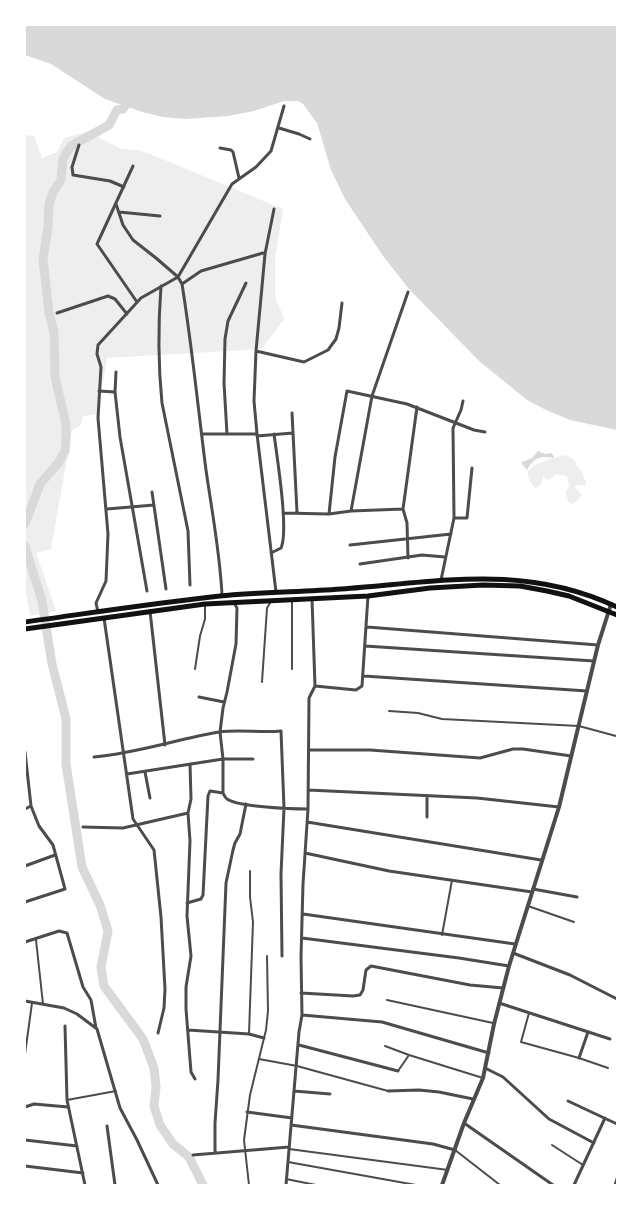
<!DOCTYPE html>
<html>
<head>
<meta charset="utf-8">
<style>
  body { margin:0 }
  #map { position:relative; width:642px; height:1210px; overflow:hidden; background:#fff; font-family:"Playfair Display",serif }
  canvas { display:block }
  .frame { position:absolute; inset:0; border:26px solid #fff; pointer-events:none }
</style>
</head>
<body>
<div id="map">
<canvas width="642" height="1210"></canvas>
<div class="frame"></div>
</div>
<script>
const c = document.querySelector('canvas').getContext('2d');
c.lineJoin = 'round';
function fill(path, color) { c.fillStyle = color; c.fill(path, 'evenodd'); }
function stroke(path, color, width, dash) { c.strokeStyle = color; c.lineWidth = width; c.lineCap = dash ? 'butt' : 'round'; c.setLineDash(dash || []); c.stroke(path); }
fill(new Path2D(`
  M87,132L122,149L138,150L155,156L283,209L275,258V296L284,319L262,349L107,358L98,414L83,416L81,425L72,430L51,549L36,553L56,611L30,616L25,586V135L34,136L42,158L57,152L64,138Z
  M562,455L568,456L575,461C577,468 579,467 582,472C584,475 583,478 586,481L585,486L576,485L575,487L582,495L577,501L572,504L568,501L566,492L569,486L567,476L555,474L552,478L546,480L543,476L542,483L536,489C534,486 530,482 529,479C522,463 554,460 562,455Z`), '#eee');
fill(new Path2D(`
  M25,25H617V430L570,420L546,410L527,400L479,361L409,289L383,256L345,199L331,170L317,123L303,104L298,101H284L254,111L228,116L185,119L163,117L142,112L105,99L51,64L25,55Z
  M538,451L545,454L551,453L554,456L553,458C540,455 533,459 527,470L522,464V462L532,458Z`), '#d9d9d9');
stroke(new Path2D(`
  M25,524L40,484L59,462L65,451L66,440V424L55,377L54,332L49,313L43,259L48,227L49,204L53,192L61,180L63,159L67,152L71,146L109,125L117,110L123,109L125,106
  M25,546L42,601L52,664L66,719V764L82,867L100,905L108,931L101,967L104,986L143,1039L154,1068L156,1087L154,1106L160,1125L173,1144L189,1157L203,1185`), '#d9d9d9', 9);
stroke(new Path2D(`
  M195,669L200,636L205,619V605
  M292,669V602
  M262,682L267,608L270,603
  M389,711L418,713L442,719L579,726L616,736
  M528,906L574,922
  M442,935L452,880
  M36,940L43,1004
  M387,1000L493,1023
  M529,1013L521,1042L579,1058L608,1068
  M249,1033L253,922L250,897V871
  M385,1046L409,1055
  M25,1054L32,1003
  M259,1059L297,1066L388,1091
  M398,1071L409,1055L483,1078
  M67,1100L116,1091
  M552,1145L583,1165
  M289,1149L448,1170
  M455,1150L500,1185
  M288,1162L416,1185
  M286,1179L316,1185
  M249,1185L244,1140L250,1095L266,1030L268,1011L267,956`), '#4c4c4c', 2);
stroke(new Path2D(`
  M279,128L299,134L310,139
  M79,145L72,167L73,175L110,181L124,187
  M220,148L231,150L233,152L239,178
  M133,166L97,244L137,302
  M116,204L123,225L133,240L156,258L178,277L182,284C192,346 198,408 206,470C212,512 220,553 222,595
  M119,212L160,216
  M265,254L274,209
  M182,284L201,271L263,253L265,254L256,351L254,401L257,434
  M161,286C158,326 158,364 162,403L188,531L190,585
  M57,313L108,296L115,299L127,314
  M256,351L304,362L328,350L336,339L339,328L342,303
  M116,372L115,392L120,437L147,591
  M99,391L115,392
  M292,413L297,512
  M202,434H257L276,592
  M227,434L224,383L225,339L228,321L246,283
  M257,436L293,433
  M152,492L166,589
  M107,509L154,505
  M351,511L372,396L408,292
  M283,513L329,514L351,511L403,509
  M329,514L335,457L347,391L407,404L474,430L485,432
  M454,518H467L472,468
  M350,545L451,534
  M271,553L281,548C289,531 277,457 274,434
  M408,558L407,523L403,509L417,407
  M360,564L422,555L445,557
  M441,580L454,518L453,428L461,410L463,401
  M150,611L165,745
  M98,612L96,603L106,581L108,534L98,418L101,367L97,354L98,345L141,298L178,277L232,184L256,167L271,151L284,106
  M104,618L133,819L154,850L161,917L165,989L164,1008L158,1033
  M367,627L598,645
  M365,646L594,661
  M364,676L587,691
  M315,686L356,690L362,686L368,596
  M199,697L224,702
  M309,750H370L480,758L513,749H523L571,756
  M25,752L31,806L39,826L53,845L65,889L25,902
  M94,757C137,753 178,739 219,732C240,729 260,733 281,731L284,808L281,874L282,956
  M190,764L191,799L188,813L190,841L187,916L191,956L186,987V1009L191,1072L195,1079
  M145,772L150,798
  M127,774L223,759H253
  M308,790L477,798L559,807
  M223,793V759L220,732L223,708L227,692L236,644L237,608L234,603
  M25,809L31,806
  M427,817V796
  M307,822L541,860
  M83,827L123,828L188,813
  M305,853L389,871L532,892
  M25,866L55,855
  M533,889L577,897
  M187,903L201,899L203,895L208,796L210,791L223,793C224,795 225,798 227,799C238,807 293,809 308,809
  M303,914L515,944
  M302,938L459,958L509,966
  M25,942L59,931L67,933L83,987L91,1000L96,1028
  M513,953L570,975L617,999
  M301,993L353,996L360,995L363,990L366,970L371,966L470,985L503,988
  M25,1001L64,1008L77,1014L97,1029L120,1108L137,1140L158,1185
  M499,1003L610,1039
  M302,1015L382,1022L489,1053
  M65,1026L67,1100L85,1185
  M188,1030L249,1034L264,1038
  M299,1045L398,1071
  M579,1058L588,1032
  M485,1068L503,1077L549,1119L594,1143
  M294,1091L330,1094
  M388,1091L419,1090L439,1092L473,1099
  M568,1101L617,1124
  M25,1107L34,1104L68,1107
  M247,1112L292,1118
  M464,1123L553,1185
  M291,1125L433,1144L455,1150
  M107,1126L115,1185
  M25,1140L77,1146
  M215,1152V1123L218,1080L226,883L233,850L235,843L240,834L246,804
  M193,1155L289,1147
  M25,1166L83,1173
  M286,1185L299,1032L302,1015L301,957L303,884L308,809L309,698L315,686L312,599
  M574,1185L605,1118
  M615,1185L617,1179`), '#4c4c4c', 3);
stroke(new Path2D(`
  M442,1185L464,1123L483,1078L494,1024L509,966L559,807L598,645L611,604`), '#4c4c4c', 4);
stroke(new Path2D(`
  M25,622C90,613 155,603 220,596C261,592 301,592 341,589C439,582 524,563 617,607
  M25,629L205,604L368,596L430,588L483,585L520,586L547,591L569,596L617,615`), '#111', 5);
</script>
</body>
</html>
